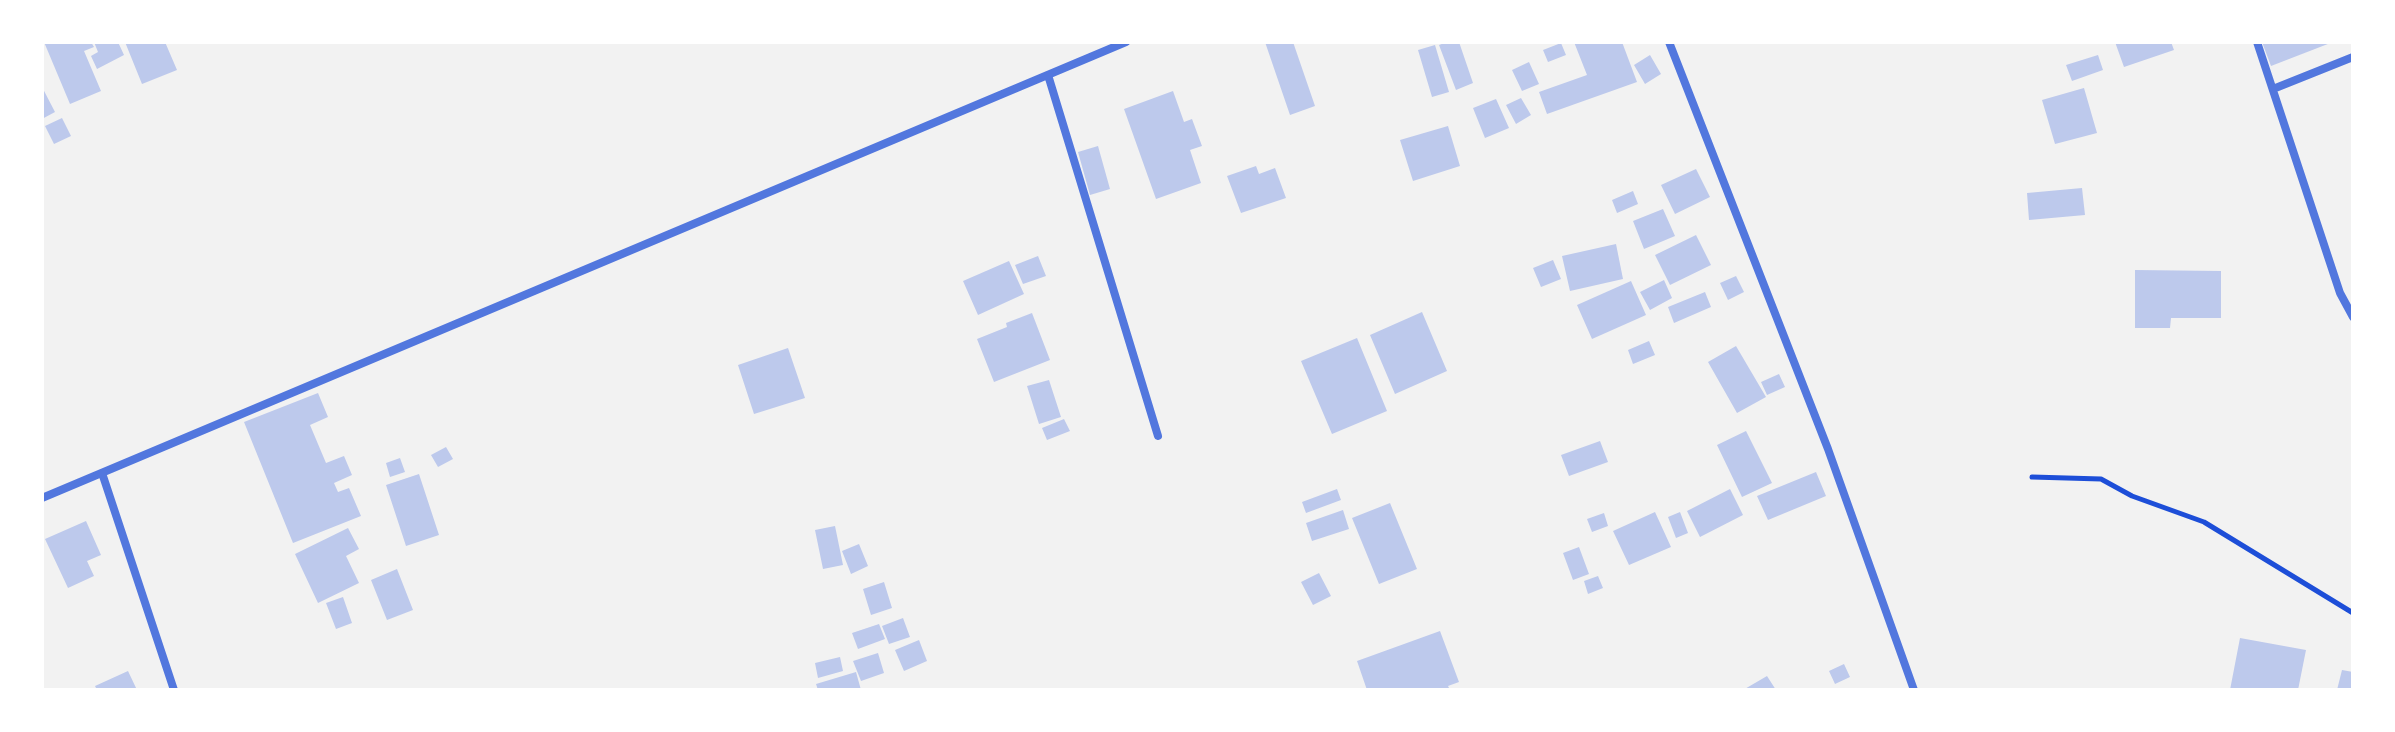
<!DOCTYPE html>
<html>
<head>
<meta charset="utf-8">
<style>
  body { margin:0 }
  #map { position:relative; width:2395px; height:732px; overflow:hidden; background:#f2f2f2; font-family:Barlow,sans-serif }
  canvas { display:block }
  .frame { position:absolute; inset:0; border:44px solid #fff; pointer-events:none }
</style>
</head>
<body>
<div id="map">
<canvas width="2395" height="732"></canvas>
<div class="frame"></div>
</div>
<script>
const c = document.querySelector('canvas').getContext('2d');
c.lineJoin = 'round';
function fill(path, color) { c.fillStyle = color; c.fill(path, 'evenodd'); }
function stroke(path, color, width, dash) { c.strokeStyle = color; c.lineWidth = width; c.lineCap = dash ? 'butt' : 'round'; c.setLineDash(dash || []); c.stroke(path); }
fill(new Path2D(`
  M44,42H91L94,47L84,51L101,91L70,104Z
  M94,42H118L124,55L97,69L91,56L98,52Z
  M125,42H165L177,70L142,84Z
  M1265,42H1293L1315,106L1290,115Z
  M1447,42H1459L1473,83L1456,90L1439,45Z
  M1574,42H1622L1637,82L1547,114L1539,92L1587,75Z
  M2115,42H2171L2174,50L2124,67Z
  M2262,42H2333L2271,66Z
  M1561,43L1566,55L1548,62L1543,50Z
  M1435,45L1449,92L1432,97L1418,50Z
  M1650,55L1661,74L1645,84L1634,65Z
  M2098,55L2103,70L2072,81L2066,65Z
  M1529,62L1539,84L1522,91L1512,70Z
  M42,87L55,112L42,119Z
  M2084,88L2097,133L2055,144L2042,100Z
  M1173,91L1184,122L1192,119L1202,146L1190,150L1201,183L1156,199L1124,109Z
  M1521,98L1531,115L1516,124L1506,105Z
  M1496,99L1509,128L1485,138L1473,108Z
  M62,118L71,136L54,144L45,126Z
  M1448,126L1460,166L1413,181L1400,140Z
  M1098,146L1110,189L1090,195L1078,152Z
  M1256,166L1259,174L1275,168L1286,198L1241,213L1227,176Z
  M1696,169L1710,197L1675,214L1661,185Z
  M2082,188L2085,215L2029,220L2027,193Z
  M1633,191L1638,204L1617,213L1612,200Z
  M1663,209L1675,236L1644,249L1633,221Z
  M1696,235L1711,265L1670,285L1655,255Z
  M1616,244L1623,279L1570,291L1562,256Z
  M1038,256L1046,276L1023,284L1015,265Z
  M1553,260L1561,279L1541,287L1533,268Z
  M1009,261L1024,294L978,315L963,281Z
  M2135,270L2221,271V318H2171L2170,328H2135Z
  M1736,276L1744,292L1728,300L1720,283Z
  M1664,280L1672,298L1650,310L1640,292Z
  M1631,281L1646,315L1592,339L1577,305Z
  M1705,292L1711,307L1674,323L1668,307Z
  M1422,312L1447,371L1395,394L1370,335Z
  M1032,313L1050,360L994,382L977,339L1007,327L1006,323Z
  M1357,338L1387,411L1332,434L1301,361Z
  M1649,341L1655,355L1633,364L1628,350Z
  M1736,346L1766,397L1737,413L1708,362Z
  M788,348L805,398L754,414L738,365Z
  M1779,374L1785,387L1767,395L1761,382Z
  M1049,380L1061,417L1039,424L1027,386Z
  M318,393L328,417L310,425L326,463L344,456L352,475L334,483L338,492L349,488L361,516L293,543L244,422Z
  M1064,419L1070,431L1047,440L1042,428Z
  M1746,431L1772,483L1742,497L1717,445Z
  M1600,441L1608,462L1569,476L1561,455Z
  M446,447L453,459L438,467L431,455Z
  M400,458L405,472L390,477L386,463Z
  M1816,472L1826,496L1768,520L1757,496Z
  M419,474L439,535L406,546L386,485Z
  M1337,489L1341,500L1306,513L1302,502Z
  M1730,489L1743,515L1700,537L1687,511Z
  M1390,503L1417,569L1379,584L1352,518Z
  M1343,510L1349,529L1312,541L1306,523Z
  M1655,512L1671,547L1629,565L1613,531Z
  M1680,512L1688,533L1676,538L1668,517Z
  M1604,513L1608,526L1592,532L1587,519Z
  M86,521L101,555L87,561L94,576L68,588L45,539Z
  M835,526L843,565L823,569L815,530Z
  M348,528L359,549L346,556L359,583L318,603L295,554Z
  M859,544L868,566L851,574L842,551Z
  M1579,547L1589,574L1573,580L1563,553Z
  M397,569L413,610L387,620L371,580Z
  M1319,573L1331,596L1313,605L1301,582Z
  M1598,576L1603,588L1588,594L1584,581Z
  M884,582L892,608L871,615L863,589Z
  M343,597L352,623L336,629L326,603Z
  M903,618L910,637L889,644L882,626Z
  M879,624L885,639L858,649L852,633Z
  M1440,631L1459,682L1448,686L1450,690H1367L1357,661Z
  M2240,638L2306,650L2298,690H2230Z
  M919,640L927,661L904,671L895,650Z
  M878,653L884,673L861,681L853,661Z
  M840,657L843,671L818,678L815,663Z
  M1844,664L1850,677L1835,684L1829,671Z
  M2342,670L2353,672V690H2337Z
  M128,671L137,690H97L95,686Z
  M856,672L861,690H818L816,684Z
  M1767,676L1776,690H1743Z`), '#bdc9ec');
stroke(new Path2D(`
  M2032,477L2101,479L2132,496L2204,522L2353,613`), '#1d4ed8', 5);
stroke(new Path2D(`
  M1669,42L1828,449L1914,690
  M2257,42L2340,293L2353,317
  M1048,75L1158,436
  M2273,89L2353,57
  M102,473L174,690
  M42,498L1126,42`), '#5277de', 8);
</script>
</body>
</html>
